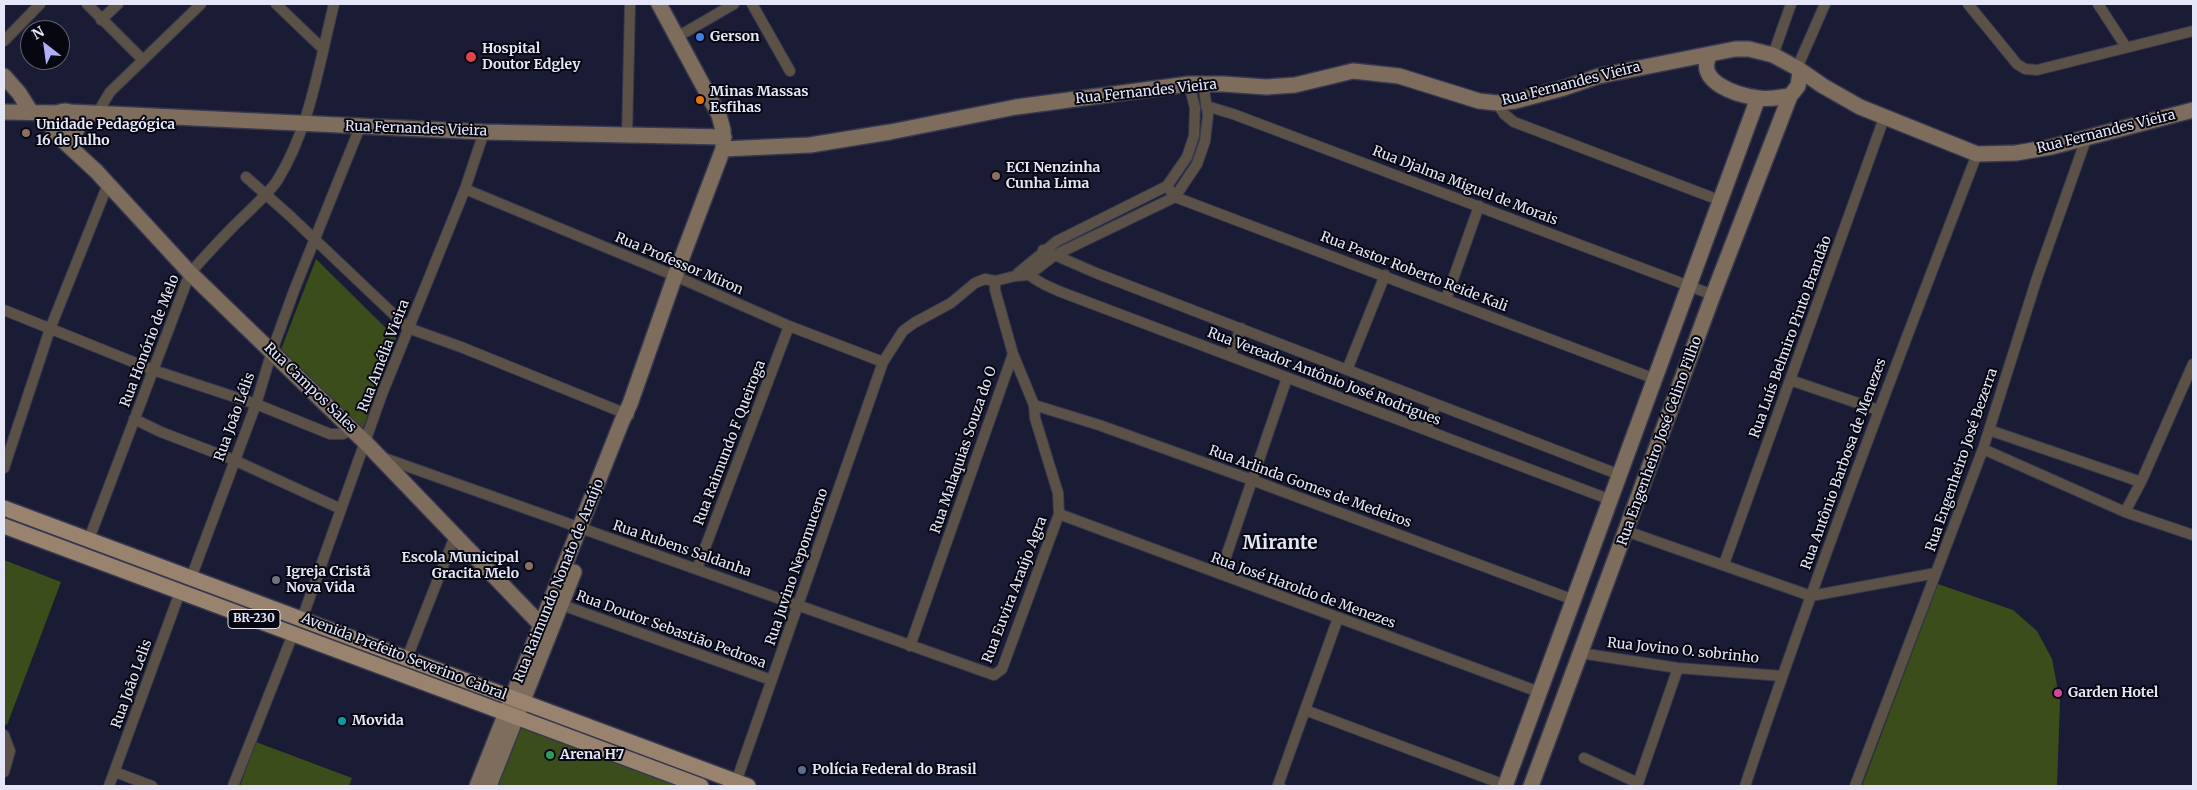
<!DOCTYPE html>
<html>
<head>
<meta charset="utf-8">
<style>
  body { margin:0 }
  #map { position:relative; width:2197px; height:790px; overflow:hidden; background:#1a1b34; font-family:Merriweather,serif }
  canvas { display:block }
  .frame { position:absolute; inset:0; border:5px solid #e5e7f8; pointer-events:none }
  .north { position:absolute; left:20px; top:20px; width:50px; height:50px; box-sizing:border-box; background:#070712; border:1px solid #60616e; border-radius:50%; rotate:330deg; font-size:14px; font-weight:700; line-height:20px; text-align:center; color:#e5e7f8 }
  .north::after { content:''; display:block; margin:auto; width:18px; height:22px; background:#b0aefa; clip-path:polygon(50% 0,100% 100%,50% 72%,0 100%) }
</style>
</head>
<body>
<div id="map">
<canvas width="2197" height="790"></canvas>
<div class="frame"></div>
<div class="north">N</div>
</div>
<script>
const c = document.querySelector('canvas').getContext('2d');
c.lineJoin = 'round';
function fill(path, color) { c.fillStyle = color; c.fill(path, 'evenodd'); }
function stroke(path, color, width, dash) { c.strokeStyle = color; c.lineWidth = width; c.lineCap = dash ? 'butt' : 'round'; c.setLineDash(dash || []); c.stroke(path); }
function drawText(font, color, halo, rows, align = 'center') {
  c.font = font + ' Merriweather,serif'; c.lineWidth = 4; c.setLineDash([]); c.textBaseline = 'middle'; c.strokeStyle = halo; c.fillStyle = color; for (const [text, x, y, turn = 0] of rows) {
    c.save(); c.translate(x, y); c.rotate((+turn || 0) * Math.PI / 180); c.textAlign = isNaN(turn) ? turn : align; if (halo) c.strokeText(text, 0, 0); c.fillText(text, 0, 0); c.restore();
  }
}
fill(new Path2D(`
  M316,259L396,338L361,434L280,352Z
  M4,560L61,582L7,725L4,724Z
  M1938,584L2013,610L2037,631L2052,659L2060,701L2057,786H1862Z
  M516,723L677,786H492Z
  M256,742L352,778L349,786H240Z`), '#3c4d1c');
const street = new Path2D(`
  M87,4L143,60
  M276,4L323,49
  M752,4L790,71
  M1968,4L2017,64L2025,69L2037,70L2193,31
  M2098,4L2126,47
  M101,20L118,4
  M677,37L734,4
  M4,41L40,4
  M1773,55L1791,4
  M1797,68L1825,4
  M1497,103L1504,114L1514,122L1711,197
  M1206,106L1233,114L1713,295
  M98,112L110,92L201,4
  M627,136L630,4
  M246,177L289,215L408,328L461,347L629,415
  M1167,186L1175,197L1655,379
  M465,189L675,276L789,326L883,362
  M1043,250L1096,273L1620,475
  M1023,269C1033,280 1047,286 1061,292L1611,500
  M1018,273L1057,241L1167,186L1187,157L1194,136L1195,108L1189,84
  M1029,275L1055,255L1175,197L1197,164L1205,141L1208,115L1203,83
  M1446,299L1479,206
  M4,310L153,370L256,404L330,434H343L352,430
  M1230,356L1241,328
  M2193,364L2141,482L2125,512L2193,535
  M1347,370L1385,275
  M1790,380L1878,410
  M1034,405L1099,425L1252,480L1574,600
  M134,419L161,432L234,460L341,509
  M1426,430L1436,404
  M1989,430L2141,482
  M1983,449L2125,512
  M384,458L994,675L1002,669L1059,514L1058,493L1035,418L1034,405L1013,354
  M4,468L50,329L108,184
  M1059,514L1539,692
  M1626,531L1811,596L1936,573
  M89,539L190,273C207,254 224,235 243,217C254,206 267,195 277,181C310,128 319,64 334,4
  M1724,564L1884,118
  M697,569L789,326
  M1220,574L1287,378
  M191,578L256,404L272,351L295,288L360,127
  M562,605L771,680
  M302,619L382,394L465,189L484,132
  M910,646L1013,354L995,290V281
  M1580,653L1678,668L1782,676
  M407,658L455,536
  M1305,710L1505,785
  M4,735L10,751L4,772
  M1584,758L1638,783
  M115,772L152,786
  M736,782L883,362L903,331L914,323L951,303L975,283L985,279L995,281L1015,276L1029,275
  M109,786L180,592
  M233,786L293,634
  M1280,786L1278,785L1338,618
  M1637,786L1678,668
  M1745,786C1816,573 1896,364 1977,154
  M1855,786L1983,449L2037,278L2086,139`);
const secondary = new Path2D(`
  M1710,54C1694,82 1737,95 1758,98C1769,100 1779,97 1790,96L1798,86L1800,72
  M4,76L19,93L31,112
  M52 124a13 13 0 1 1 26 0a13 13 0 1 1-26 0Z
  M4,112L58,113
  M70,112L484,132L724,137
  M58,136L96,171L190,273L366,443L542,626
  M723,149L810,145L890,132L1016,107L1189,84H1223L1266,87L1295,85L1353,71L1399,76L1479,101L1497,103L1515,101L1564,88L1599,76L1735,49H1749L1773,55L1797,68L1823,86L1860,107L1977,154L2016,153L2051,147L2193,110
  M477,786L622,421L630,404L675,276L723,149V130L719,115L659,4
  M489,786L574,572
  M1505,786L1758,98
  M1531,786L1713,295L1790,96`);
const primary = new Path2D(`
  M4,508L748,786
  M4,526L701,786`);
stroke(street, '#36384f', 12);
stroke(secondary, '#36384f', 18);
stroke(primary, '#36384f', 18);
stroke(street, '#5b5147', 10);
stroke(secondary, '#7e6d5d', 15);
stroke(primary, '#99836f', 15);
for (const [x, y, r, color] of [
  [700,37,5,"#3f7fe0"],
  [471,57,6,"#e0444e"],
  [700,100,5,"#e8710a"],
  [26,133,5,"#8d6e63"],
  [996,176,5,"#8d6e63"],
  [529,566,5,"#8d6e63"],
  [276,580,5,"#6b7280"],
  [2058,693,5,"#d1479c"],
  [342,721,5,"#0f9aa8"],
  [550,755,5,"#2e9e5b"],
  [802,770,5,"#5c6f8a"]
]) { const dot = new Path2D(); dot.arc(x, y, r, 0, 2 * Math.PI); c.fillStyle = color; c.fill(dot); stroke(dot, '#070712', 2); }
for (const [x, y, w] of [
  [254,619,52]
]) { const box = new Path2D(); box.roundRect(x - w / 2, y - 9.5, w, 19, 4); c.fillStyle = '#070712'; c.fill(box); stroke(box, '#e5e7f8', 1); }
drawText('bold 12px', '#e5e7f8', null, [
  ["BR-230",254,619]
]);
drawText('bold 14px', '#e5e7f8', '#070712', [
  ["Gerson",710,37],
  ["Hospital",482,49],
  ["Doutor Edgley",482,65],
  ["Minas Massas",710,92],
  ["Esfihas",710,108],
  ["Unidade Pedagógica",36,125],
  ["16 de Julho",36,141],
  ["ECI Nenzinha",1006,168],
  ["Cunha Lima",1006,184],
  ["Escola Municipal",519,558,"right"],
  ["Gracita Melo",519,574,"right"],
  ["Igreja Cristã",286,572],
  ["Nova Vida",286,588],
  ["Garden Hotel",2068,693],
  ["Movida",352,721],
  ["Arena H7",560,755],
  ["Polícia Federal do Brasil",812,770]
], 'left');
drawText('14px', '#e5e7f8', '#070712', [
  ["Rua Fernandes Vieira",1571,84,-14],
  ["Rua Fernandes Vieira",1146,92,-6],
  ["Rua Fernandes Vieira",416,129,2],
  ["Rua Fernandes Vieira",2106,132,-14],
  ["Rua Djalma Miguel de Morais",1465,186,21],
  ["Rua Professor Miron",679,264,23],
  ["Rua Pastor Roberto Reide Kali",1414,272,21],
  ["Rua Luís Belmiro Pinto Brandão",1791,337,-70],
  ["Rua Honório de Melo",150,341,-69],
  ["Rua Amélia Vieira",384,356,-69],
  ["Rua Vereador Antônio José Rodrigues",1324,377,21],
  ["Rua Campos Sales",310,388,44],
  ["Rua João Lélis",235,417,-70],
  ["Rua Engenheiro José Celino Filho",1660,441,-70],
  ["Rua Raimundo F Queiroga",730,443,-69],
  ["Rua Malaquias Souza do O",964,450,-71],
  ["Rua Engenheiro José Bezerra",1962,460,-71],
  ["Rua Antônio Barbosa de Menezes",1844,464,-70],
  ["Rua Arlinda Gomes de Medeiros",1310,487,20],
  ["Rua Rubens Saldanha",682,549,19],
  ["Rua Juvino Nepomuceno",797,567,-71],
  ["Rua Raimundo Nonato de Araújo",559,581,-68],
  ["Rua Euvira Araújo Agra",1015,590,-69],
  ["Rua José Haroldo de Menezes",1303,591,20],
  ["Rua Doutor Sebastião Pedrosa",671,630,20],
  ["Rua Jovino O. sobrinho",1683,651,6],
  ["Avenida Prefeito Severino Cabral",404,657,21],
  ["Rua João Lelis",132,684,-70]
]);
drawText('bold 19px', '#e5e7f8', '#070712', [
  ["Mirante",1280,544]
]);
</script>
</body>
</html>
